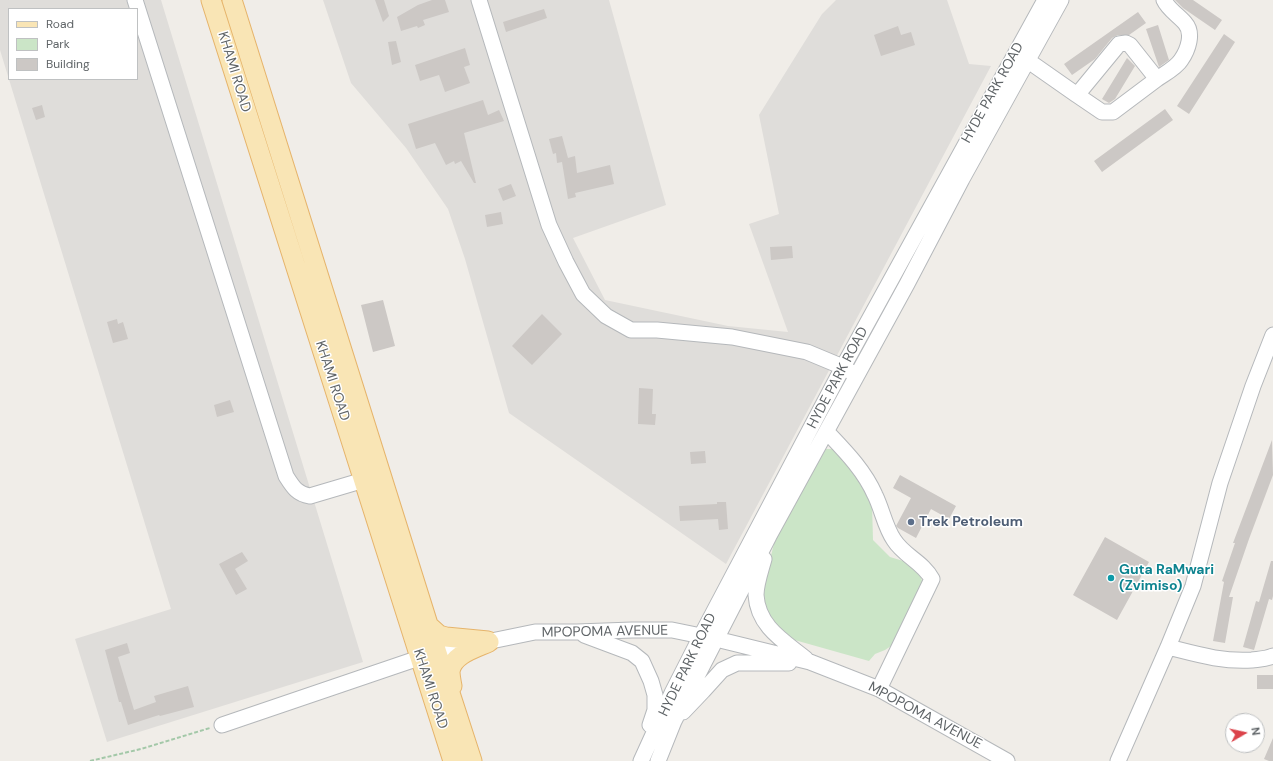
<!DOCTYPE html>
<html>
<head>
<meta charset="utf-8">
<style>
  body { margin:0 }
  #map { position:relative; width:1273px; height:761px; overflow:hidden; background:#f0ede8; font-family:"DM Sans",sans-serif }
  canvas { display:block }
  .legend { position:absolute; left:8px; top:8px; width:130px; height:72px; box-sizing:border-box; background:#fff; border:1px solid #bfc1c2; margin:0; padding:5px 7px; list-style:none; font-size:12px; color:#5f6467 }
  .legend li { display:flex; align-items:center; gap:8px; height:20px }
  .legend b { width:20px; border:1px solid #bfc1c2 }
  .north { position:absolute; left:1225px; top:713px; width:40px; height:40px; box-sizing:border-box; background:#fff; border:1px solid #bfc1c2; border-radius:50%; rotate:81deg; font-size:11px; font-weight:700; line-height:16px; text-align:center; color:#5f6467 }
  .north::after { content:''; display:block; margin:auto; width:14px; height:18px; background:#db434a; clip-path:polygon(50% 0,100% 100%,50% 72%,0 100%) }
</style>
</head>
<body>
<div id="map">
<canvas width="1273" height="761"></canvas>
<ul class="legend">
<li><b style="height:5px;background:#f9e5b5"></b>Road</li>
<li><b style="height:11px;background:#cbe5c7"></b>Park</li>
<li><b style="height:11px;background:#ccc8c5"></b>Building</li>
</ul>
<div class="north">N</div>
</div>
<script>
const c = document.querySelector('canvas').getContext('2d');
c.lineJoin = 'round';
function fill(path, color) { c.fillStyle = color; c.fill(path, 'evenodd'); }
function stroke(path, color, width, dash) { c.strokeStyle = color; c.lineWidth = width; c.lineCap = dash ? 'butt' : 'round'; c.setLineDash(dash || []); c.stroke(path); }
function drawText(font, color, halo, rows, align = 'center') {
  c.font = font + ' "DM Sans",sans-serif'; c.lineWidth = 3; c.setLineDash([]); c.textBaseline = 'middle'; c.strokeStyle = halo; c.fillStyle = color; for (const [text, x, y, turn = 0] of rows) {
    c.save(); c.translate(x, y); c.rotate((+turn || 0) * Math.PI / 180); c.textAlign = isNaN(turn) ? turn : align; if (halo) c.strokeText(text, 0, 0); c.fillText(text, 0, 0); c.restore();
  }
}
fill(new Path2D(`
  M0,0H161L363,662L107,742L75,639L171,609L0,50ZM9,9H137V79H9Z
  M323,0H609L666,205L573,238L605,300L728,326L788,332L749,224L779,214L759,115L822,14L836,0H947L969,64L991,66L726,564L509,413L465,259L448,209L406,148L351,83Z`), '#dfddda');
fill(new Path2D(`
  M826,449H833L855,470L872,504L873,540L890,557L910,563L919,569L923,585L894,644L885,650L875,654L869,661L791,639L774,628L761,595L777,532Z`), '#cbe5c7');
fill(new Path2D(`
  M375,0H384L389,16L383,22Z
  M432,0H445L449,12L423,20L425,25L418,28L417,26L401,31L397,17L418,5Z
  M1175,0H1193L1222,20L1215,30L1183,8Z
  M544,9L547,18L506,32L503,22Z
  M1138,12L1146,23L1129,35H1118L1112,38L1095,59L1072,75L1064,64Z
  M1158,25L1169,60L1159,67L1146,29Z
  M898,26L901,35L911,32L915,45L881,56L874,35Z
  M1224,34L1235,42L1189,114L1177,106Z
  M396,41L401,62L392,65L388,42Z
  M465,48L470,65L464,67L470,83L445,92L439,75L420,81L415,65Z
  M1127,58L1135,66L1115,99L1109,103L1102,99Z
  M483,100L488,115L499,110L504,121L464,133L476,183H474L461,161L455,164L454,161L446,165L435,143L416,149L408,124Z
  M42,105L45,117L36,120L32,108Z
  M1165,109L1173,120L1102,172L1094,161Z
  M562,136L568,158L575,156L577,173L610,165L614,184L575,193L576,197L568,199L562,162L557,163L556,153L553,154L549,139Z
  M511,184L516,196L503,201L498,189Z
  M501,212L503,224L487,227L485,215Z
  M792,246L793,258L771,260L770,247Z
  M383,300L395,346L373,352L361,305Z
  M542,314L562,334L532,365L512,346Z
  M117,319L118,324L123,322L128,339L113,343L107,322Z
  M639,388L653,389L652,414H656L655,425L638,424Z
  M230,400L234,412L217,417L214,405Z
  M1272,440L1273,475L1249,539L1229,597H1233L1225,643L1213,641L1224,582L1222,581L1235,543H1233Z
  M705,451L706,463L691,464L690,452Z
  M900,475L956,506L949,519L931,509L916,538L898,528L896,526L911,498L893,488Z
  M717,502H726L728,529L719,530L718,519L680,521L679,506L717,504Z
  M1105,537L1149,562L1117,620L1073,595Z
  M242,552L248,561L235,569L247,589L236,595L219,564Z
  M1271,561H1273V596L1272,600L1269,599L1254,650L1243,647L1256,601L1259,602Z
  M127,643L130,653L118,657L134,710L156,702L154,696L188,686L194,707L160,716L159,715L128,725L121,702H119L105,650Z
  M1257,675H1273V689H1257Z
  M1273,738V761H1269L1264,759Z`), '#ccc8c5');
const minor = new Path2D(`
  M135,0L286,476C293,487 297,494 310,496L364,480
  M479,0L549,225L566,262L583,294L606,316L631,330H657L732,337L807,352L843,367L851,372
  M1027,60L1077,95L1119,44L1126,43L1130,45L1157,79C1164,74 1176,68 1181,60C1188,50 1194,33 1185,23C1178,15 1168,9 1164,0
  M1077,95L1102,112H1113L1157,79
  M827,432C845,451 864,470 875,495C882,509 885,527 894,540C904,556 923,562 932,579L879,689
  M764,559C761,570 756,584 756,595C758,627 784,641 806,659
  M584,635L632,653L642,661L651,681L655,695V710L650,725
  M1168,647C1196,654 1222,662 1252,660C1260,659 1266,659 1273,656
  M683,712L703,691L722,670L737,663H789
  M222,725L419,658L462,647L535,632H577L632,630H672L716,639L810,662L879,689L1007,761
  M641,761L672,693L701,636L843,367L1045,0
  M658,761L674,721L769,536L907,284L962,179L1061,0
  M1118,761L1168,647L1193,586L1220,483L1253,386L1273,335`);
const major = new Path2D(`
  M211,0L453,761
  M232,0L437,653L472,761
  M429,626L439,635L446,637L488,641
  M452,686C451,681 450,676 450,671C453,654 476,648 489,642`);
stroke(minor, '#b5b8bb', 17);
stroke(major, '#e6b46b', 21);
stroke(new Path2D(`
  M90,761L141,749L210,728`), '#a3c8a8', 2, [4, 2]);
stroke(minor, '#fff', 15);
stroke(major, '#f9e5b5', 19);
for (const [x, y, r, color] of [
  [911,522,4,"#5c6f8a"],
  [1111,578,4,"#0f9aa8"]
]) { const dot = new Path2D(); dot.arc(x, y, r, 0, 2 * Math.PI); c.fillStyle = color; c.fill(dot); stroke(dot, '#fff', 1.5); }
drawText('14px', '#5f6467', '#fff', [
  ["KHAMI ROAD",234,72,73],
  ["HYDE PARK ROAD",993,93,-61],
  ["HYDE PARK ROAD",838,378,-62],
  ["KHAMI ROAD",332,381,72],
  ["MPOPOMA AVENUE",605,632,-1],
  ["HYDE PARK ROAD",688,665,-64],
  ["KHAMI ROAD",430,689,72],
  ["MPOPOMA AVENUE",925,716,28]
]);
drawText('bold 14px', '#4e5e75', '#fff', [
  ["Trek Petroleum",919,522]
], 'left');
drawText('bold 14px', '#0d838f', '#fff', [
  ["Guta RaMwari",1119,570],
  ["(Zvimiso)",1119,586]
], 'left');
</script>
</body>
</html>
